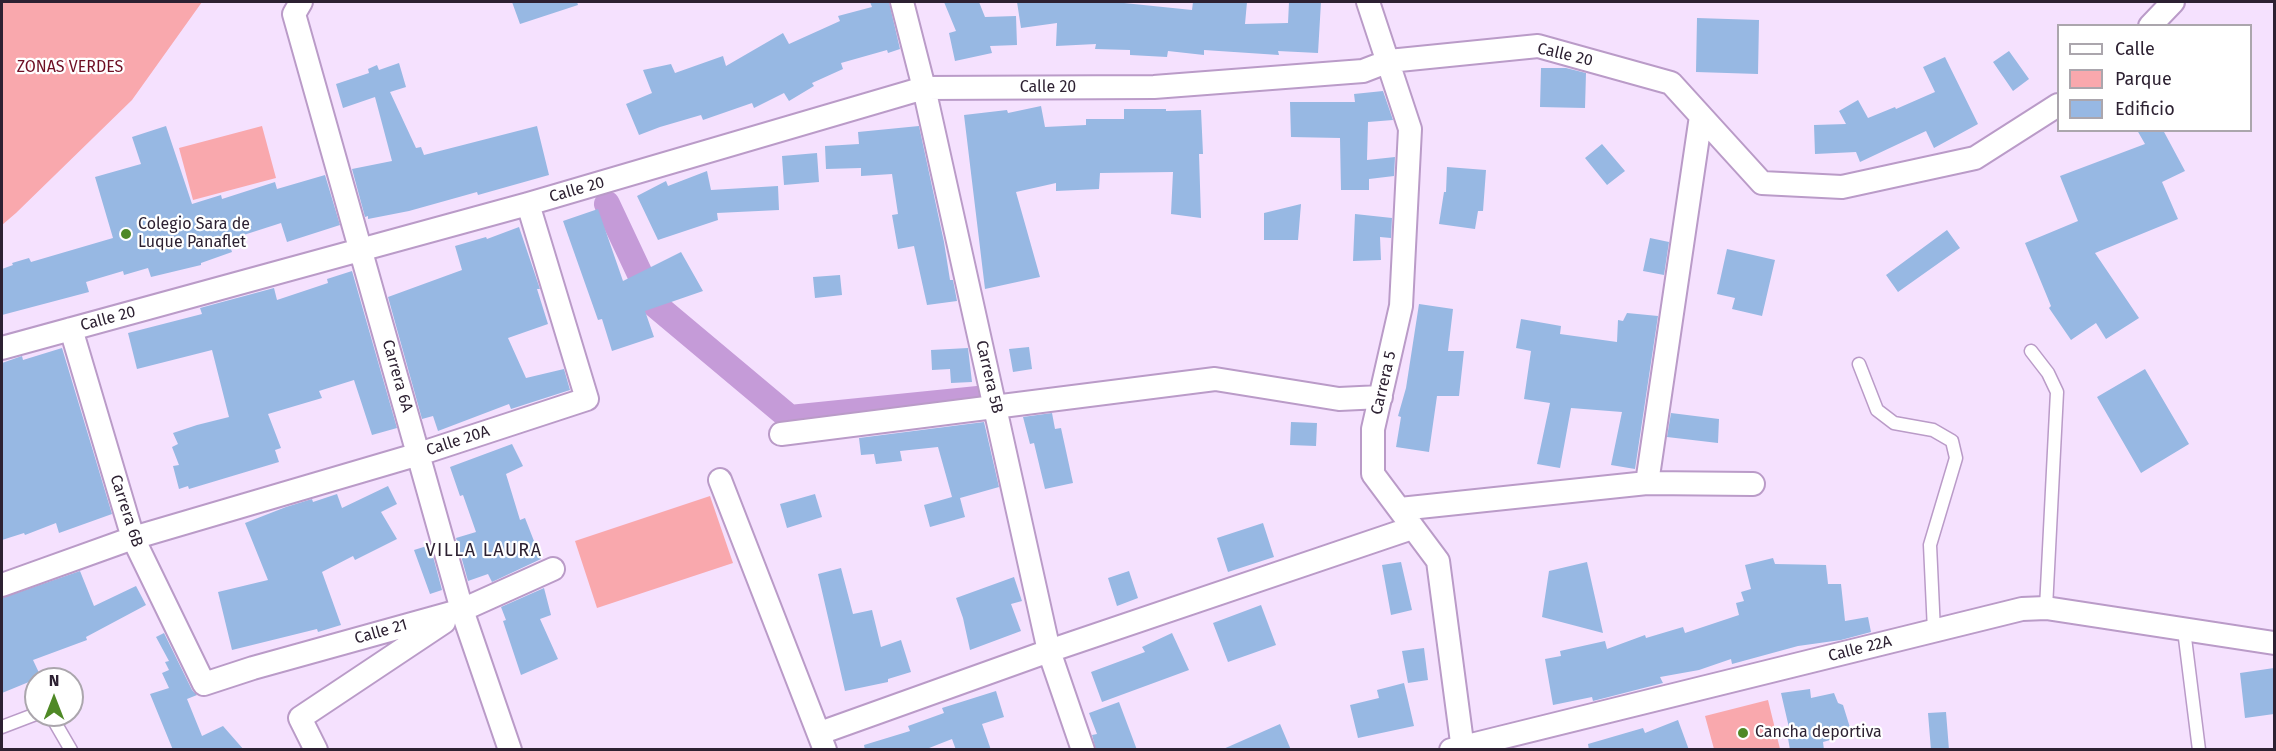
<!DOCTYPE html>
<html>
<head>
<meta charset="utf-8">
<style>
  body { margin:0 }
  #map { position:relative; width:2276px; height:751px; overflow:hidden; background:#f5e1fe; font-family:"Fira Sans",sans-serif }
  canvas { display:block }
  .frame { position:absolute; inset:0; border:3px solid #2d2132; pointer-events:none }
  .legend { position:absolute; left:2057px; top:24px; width:195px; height:108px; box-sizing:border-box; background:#fff; border:2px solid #aba6ad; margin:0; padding:8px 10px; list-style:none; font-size:18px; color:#2d2132 }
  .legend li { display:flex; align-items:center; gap:12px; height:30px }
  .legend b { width:30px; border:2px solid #aba6ad }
  .north { position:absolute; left:24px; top:667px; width:60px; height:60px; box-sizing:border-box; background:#fff; border:2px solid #aba6ad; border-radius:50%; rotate:0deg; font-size:16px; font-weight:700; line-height:24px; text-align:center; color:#2d2132 }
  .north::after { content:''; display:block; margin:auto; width:21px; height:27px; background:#4f8926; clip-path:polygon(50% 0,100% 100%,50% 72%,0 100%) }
</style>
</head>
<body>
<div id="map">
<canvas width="2276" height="751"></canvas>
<div class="frame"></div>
<ul class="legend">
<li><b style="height:8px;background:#fff"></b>Calle</li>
<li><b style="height:16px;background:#f9a8ad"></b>Parque</li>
<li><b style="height:16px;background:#97b8e3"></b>Edificio</li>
</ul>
<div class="north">N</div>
</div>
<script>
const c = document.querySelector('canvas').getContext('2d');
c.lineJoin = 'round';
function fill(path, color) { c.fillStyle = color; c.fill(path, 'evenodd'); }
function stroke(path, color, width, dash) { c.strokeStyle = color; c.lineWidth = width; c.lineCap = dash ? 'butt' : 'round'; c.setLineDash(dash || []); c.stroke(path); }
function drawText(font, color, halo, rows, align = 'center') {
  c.font = font + ' "Fira Sans",sans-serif'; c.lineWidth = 4.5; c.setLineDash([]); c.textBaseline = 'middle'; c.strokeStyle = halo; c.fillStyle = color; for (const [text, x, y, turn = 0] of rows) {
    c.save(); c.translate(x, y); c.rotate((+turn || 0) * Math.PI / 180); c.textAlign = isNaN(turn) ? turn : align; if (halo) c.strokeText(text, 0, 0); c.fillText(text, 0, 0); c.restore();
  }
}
fill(new Path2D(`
  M2,2H202L132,100L16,213L2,225Z
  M262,126L276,178L193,200L179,148Z
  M710,496L733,563L597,608L575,541Z
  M1768,700L1780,749H1714L1705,716Z`), '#f9a8ad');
stroke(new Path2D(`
  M607,204L654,304L790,418L978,399`), '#c59bd8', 26);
fill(new Path2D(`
  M512,2H577L578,5L520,24Z
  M870,2H889L900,49L888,53L887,50L841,63L843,69L812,83L814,86L789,101L784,93L754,108L752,103L703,120L701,115L660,127L639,135L626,104L652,93L643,70L671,64L675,73L723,56L726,66L783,33L789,44L840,21L838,16L872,7Z
  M944,2H979L985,17L1016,16L1017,45L990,46L992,53L955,61L949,33L956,31Z
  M1017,2L1124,3L1192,10L1193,2H1247L1245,24L1288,23L1289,2H1321L1318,53L1278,51L1279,55L1204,50V55L1168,51L1167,57L1130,55V50L1095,49L1096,44L1056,46L1057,23L1021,28Z
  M1697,18L1759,20L1758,74L1696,72Z
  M2009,51L2029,79L2013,91L1993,62Z
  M1945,57L1978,124L1934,148L1926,131L1860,162L1856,152L1815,154L1814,125L1846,124L1839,111L1858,100L1868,118L1895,107L1896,109L1935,92L1923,67Z
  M399,63L406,87L390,92L416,148L421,147L424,155L537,126L549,175L478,195L477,192L409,211L368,219V216L365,217L352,169L392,161L375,97L343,108L336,84L369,73L368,69L377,65L379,70Z
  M1541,68H1566L1586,73L1585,108L1540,107Z
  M1383,91L1393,120L1368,122L1367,160L1395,157L1394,176L1369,179V190H1341L1340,138L1291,137L1290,102H1355L1354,94Z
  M1041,106L1045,127L1086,125V119H1124V109H1166V111L1201,110L1203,154H1199L1201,218L1171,214L1173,172L1100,173L1099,189L1056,191V183L1016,192L1040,277L985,289L964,115L1007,110L1008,113Z
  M166,126L192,204L221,195L222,199L275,182L277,189L325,175L340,225L287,242L281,223L228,240L232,252L201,263V265L151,277L148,268L124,275L123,271L86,282L89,292L2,315V269L13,265L12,263L29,258L31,262L113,238L95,177L141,164L132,137Z
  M919,126L944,242L950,280H953L957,301L927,305L914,246L898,249L892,215L898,214L892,174L861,176V168L826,169L825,146L859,144L858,132Z
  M2137,130H2163L2185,171L2162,182L2178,219L2095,253L2139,318L2106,339L2096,323L2071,340L2049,308L2051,306L2025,243L2078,221L2060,176L2145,144Z
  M1602,144L1625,171L1607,185L1585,158Z
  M817,153L819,182L784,185L782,156Z
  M1447,167L1486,170L1483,211H1478L1475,229L1439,224L1444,192H1446Z
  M707,171L711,190L778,186L779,210L717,213L718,220L658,240L637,196L666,181L668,186Z
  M1301,204L1298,240H1264V213Z
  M598,209L623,281L681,252L703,291L645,311L654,337L612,351L602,319L598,320L563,221Z
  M1355,214L1392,218L1391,238L1380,237L1381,260L1353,261Z
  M519,227L540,289H537L548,324L508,338L526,378L564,369L570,390L511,409L509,404L438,431L433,416L422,419L388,297L462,270L455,246L486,237L487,239Z
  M1947,230L1960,248L1898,292L1886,275Z
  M1650,238L1669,242L1664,275L1643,271Z
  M1727,249L1775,260L1762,316L1732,309L1735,298L1717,294Z
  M352,271L397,428L372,435L354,380L319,391L322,398L268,414L281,448L275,450L279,462L189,489L188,486L179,489L173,466L179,465L172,447L178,444L173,433L197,425L229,417L212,350L137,369L128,333L202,314L200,308L274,288L277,300L328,283L327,279Z
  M840,275L842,295L815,298L813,277Z
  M1419,304L1453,309L1448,351H1464L1459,396H1437L1429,452L1396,447L1401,417L1398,416L1406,388Z
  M1627,313L1658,316L1635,469L1611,465L1622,412L1571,408L1560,468L1537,464L1550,403L1524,399L1531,351L1516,348L1521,319L1561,326L1560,334L1617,342L1618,320L1623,321Z
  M1029,347L1032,369L1013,372L1009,349Z
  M62,348L112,514L59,533L56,523L25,535L24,533L2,540V363L22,356L23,360Z
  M968,348L972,382L951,383L950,369L932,370L931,350Z
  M2145,369L2189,444L2141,473L2097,397Z
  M1052,413L1055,429L1061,428L1073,483L1045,489L1034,443L1030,444L1023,417Z
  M1671,413L1719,419L1718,443L1667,437Z
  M984,422L999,487L960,498L965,517L930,527L924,505L952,497L938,447L900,451L902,461L876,464L874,454L861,455L859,438Z
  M1291,422L1317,423L1316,446L1290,445Z
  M512,444L523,466L506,474L520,520L525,518L541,559L492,582L488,574L468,581L456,538L476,532L463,495L460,496L450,467Z
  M388,486L397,504L381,512L397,539L355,560L353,556L322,572L341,625L318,632L317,629L232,650L218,592L268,580L245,523L286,507L312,499L313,502L337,494L342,508Z
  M815,494L822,517L787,528L780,504Z
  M1263,523L1274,557L1228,572L1217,538Z
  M430,545L442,590L430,594L414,550Z
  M1773,558L1775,564L1826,565L1828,584H1841L1845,621L1868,617L1871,632L1841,640L1798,646L1732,664L1731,659L1699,670L1660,677L1663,683L1593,701L1592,697L1553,705L1545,659L1561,656L1560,651L1605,641L1607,649L1645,635L1646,638L1683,627L1685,633L1739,615L1736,603L1744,601L1741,592L1751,589L1745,565Z
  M1401,562L1412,610L1391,615L1382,565Z
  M1587,562L1603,633L1542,617L1549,571Z
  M841,568L853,614L872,610L881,647L901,640L911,672L888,679V682L845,691L818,574Z
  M80,571L94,606L136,586L146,605L86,637L87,640L33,660L41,677L2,693V598Z
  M1129,571L1138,598L1117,606L1108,578Z
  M1014,577L1022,601L1011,604L1021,631L970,650L963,618L956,598Z
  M544,588L551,615L540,619L558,659L521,675L503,621L506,620L501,607Z
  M1261,605L1276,645L1228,662L1213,623Z
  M164,633L192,690L197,695L187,699L202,736L223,726L244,750H173L150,694L169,688L162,673L169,670L165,662L169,661L156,637Z
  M1172,633L1189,670L1102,702L1091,672L1145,652L1142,647Z
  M1424,648L1428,680L1408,683L1402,651Z
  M2274,668V714L2245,718L2240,673Z
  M1404,683L1414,726L1358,738L1350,705L1379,698L1377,690Z
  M1810,689L1811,698L1834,693L1838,703L1843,705L1852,734L1823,742L1824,750H1790L1787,732H1790L1781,693Z
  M996,691L1004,717L982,724L991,750H956L952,739L924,750H865L864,745L910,731L908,726L944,713L942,708Z
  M1119,702L1137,750H1096L1092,735L1097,734L1089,713Z
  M1946,712L1949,750H1931L1928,713Z
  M1678,720L1689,750H1589L1588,744L1643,728L1645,733Z
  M1280,724L1291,750H1221Z`), '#97b8e3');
const lane = new Path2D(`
  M2031,351L2048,373L2057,392L2046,608
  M1859,364L1877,410L1894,423L1933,430L1952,441L1956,458L1930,545L1934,631
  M2184,630L2199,750
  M42,715L53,719L71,750
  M2,727L36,714`);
const street = new Path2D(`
  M301,2L294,14L462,610L510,750
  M902,2L924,88L1049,651L1083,750
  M1368,2L1410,129L1401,306L1373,429V474L1438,561L1463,750
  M2150,26L2173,2
  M71,329L133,538L204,684L253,668L462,610L553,569
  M2,348L528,204L924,88L1154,87L1363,71L1389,61L1538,46L1671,83L1762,183L1842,187L1975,158L2058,105
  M781,434L1215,379L1339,399L1381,397
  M720,480L825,750
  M1647,483L1701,116
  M1400,509L1647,483L1753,484
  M2,585L133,538L419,454L587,399L528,204
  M820,733L1049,651L1412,528
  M316,750L300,718L444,622
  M1451,750L2022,609L2046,608L2274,643`);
stroke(lane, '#ba9bc8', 15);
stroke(street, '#ba9bc8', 26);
stroke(lane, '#fff', 12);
stroke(street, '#fff', 22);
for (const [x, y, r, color] of [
  [126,234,6,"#4f8926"],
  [1743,733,6,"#4f8926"]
]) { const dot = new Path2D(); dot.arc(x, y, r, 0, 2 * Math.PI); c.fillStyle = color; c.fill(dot); stroke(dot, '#fff', 2); }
drawText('16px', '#2d2132', '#fff', [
  ["Calle 20",1565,55,13],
  ["Calle 20",1048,88],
  ["Calle 20",577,190,-16],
  ["Calle 20",108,319,-15],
  ["Carrera 6A",397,376,74],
  ["Carrera 5B",989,377,77],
  ["Carrera 5",1384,383,-77],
  ["Calle 20A",458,441,-18],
  ["Carrera 6B",126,511,72],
  ["Calle 21",381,632,-16],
  ["Calle 22A",1860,649,-14]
]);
drawText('16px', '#6e0f24', '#fff', [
  ["ZONAS VERDES",70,68]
]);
drawText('16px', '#2d2132', '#fff', [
  ["Colegio Sara de",138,225],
  ["Luque Panaflet",138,243],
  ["Cancha deportiva",1755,733]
], 'left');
c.letterSpacing = '1.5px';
drawText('18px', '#2d2132', '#fff', [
  ["VILLA LAURA",484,551]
]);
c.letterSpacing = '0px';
</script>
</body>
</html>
